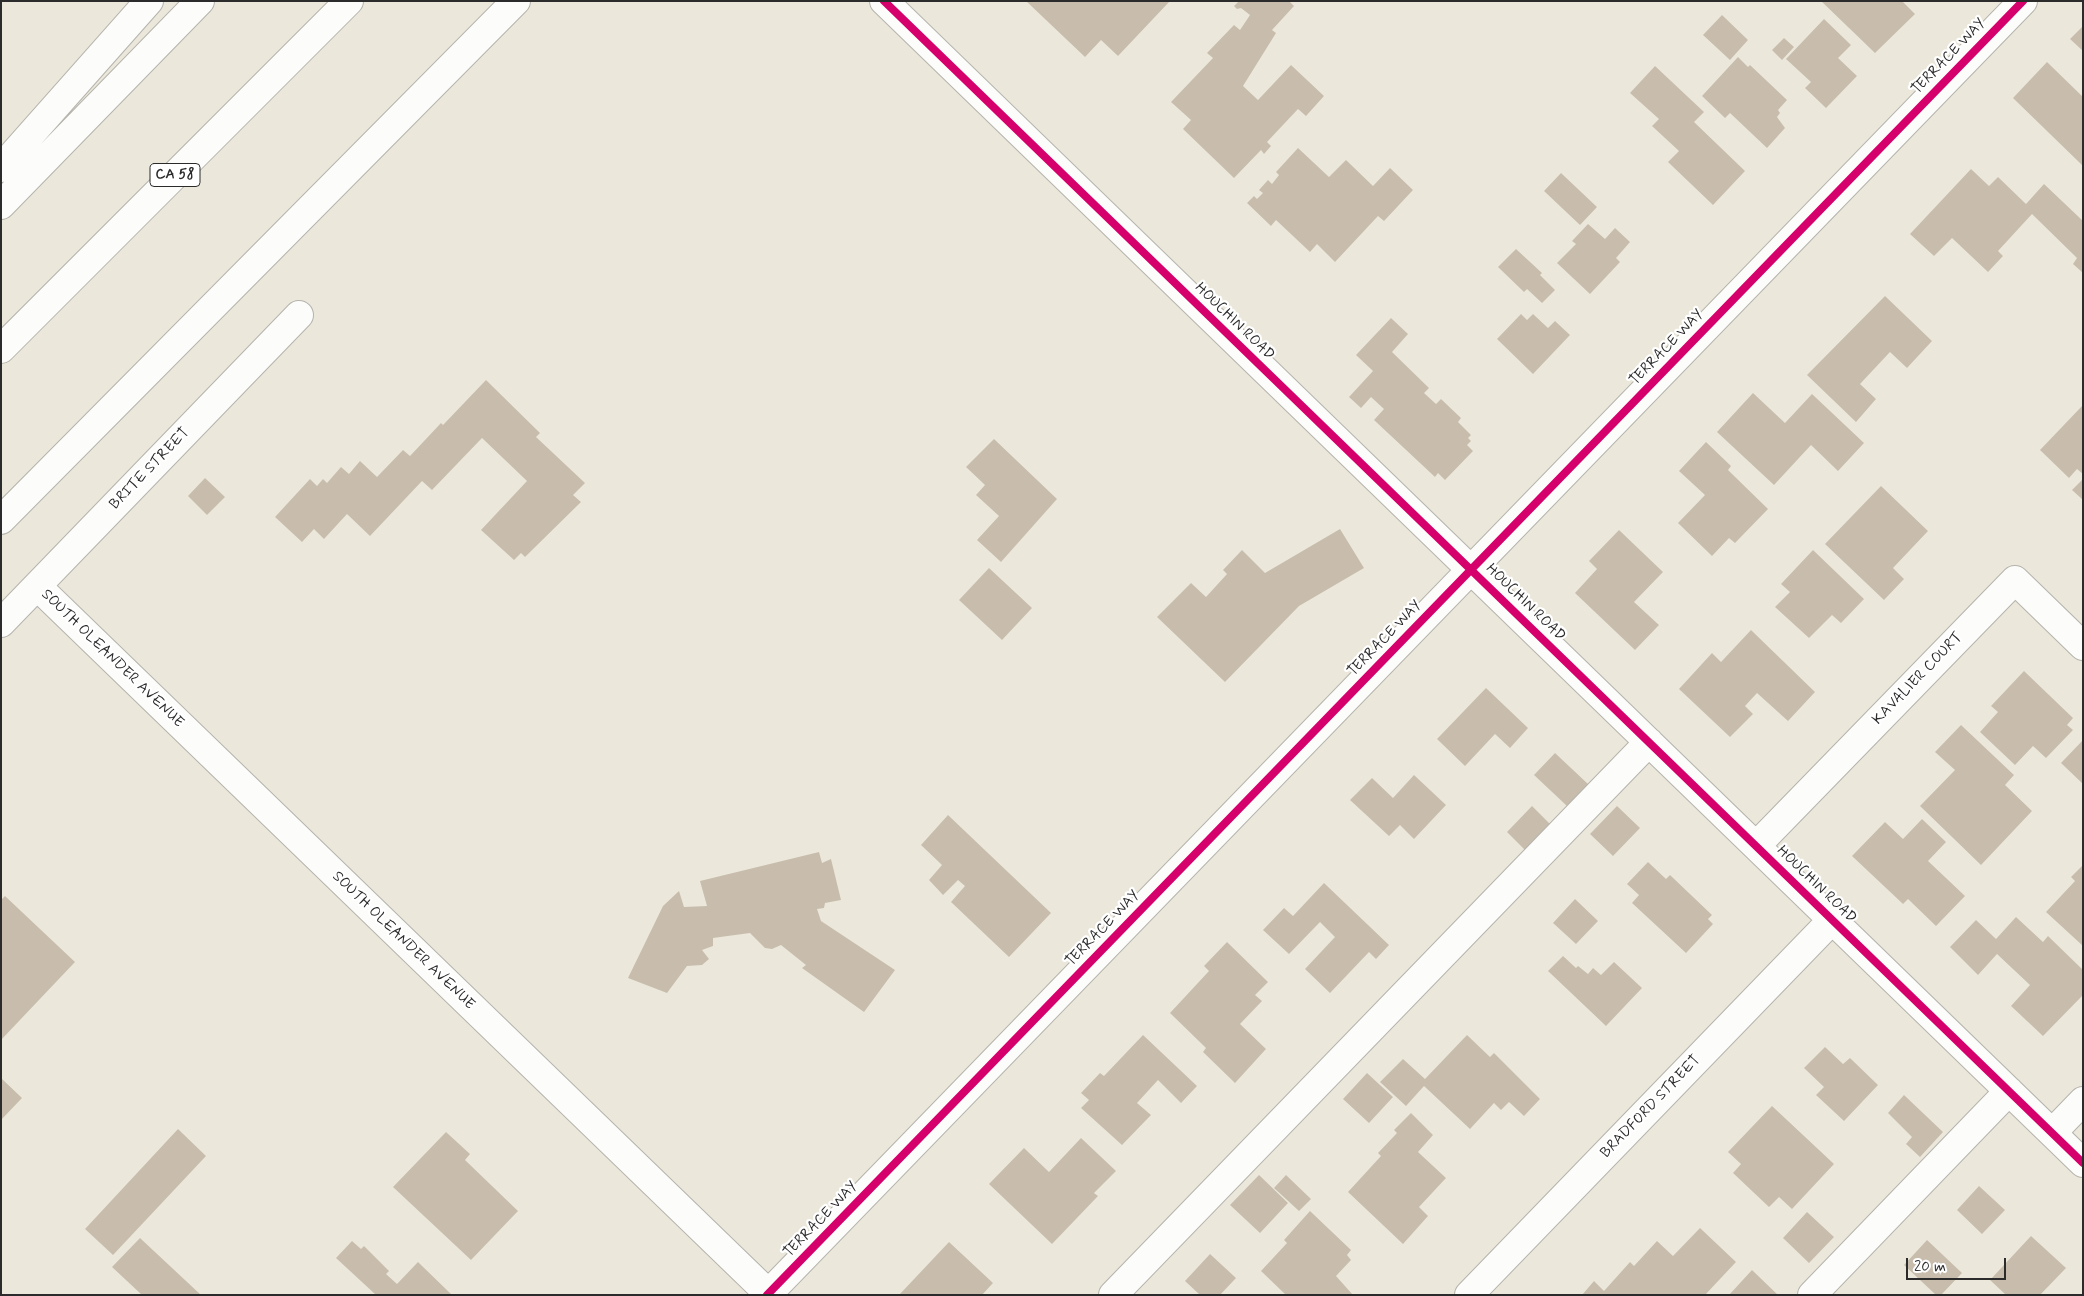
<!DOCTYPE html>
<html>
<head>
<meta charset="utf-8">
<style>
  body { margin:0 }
  #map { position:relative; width:2084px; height:1296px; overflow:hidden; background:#ebe8db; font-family:Mynerve,sans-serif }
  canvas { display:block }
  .frame { position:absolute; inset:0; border:2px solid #2b2b2b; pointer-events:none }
  .scale { position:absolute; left:1906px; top:1258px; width:100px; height:22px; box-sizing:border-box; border:2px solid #2b2b2b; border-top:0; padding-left:6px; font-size:15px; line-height:18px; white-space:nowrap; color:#2b2b2b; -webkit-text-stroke:4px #fff; paint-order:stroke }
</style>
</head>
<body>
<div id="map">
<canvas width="2084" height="1296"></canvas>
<div class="frame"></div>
<div class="scale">20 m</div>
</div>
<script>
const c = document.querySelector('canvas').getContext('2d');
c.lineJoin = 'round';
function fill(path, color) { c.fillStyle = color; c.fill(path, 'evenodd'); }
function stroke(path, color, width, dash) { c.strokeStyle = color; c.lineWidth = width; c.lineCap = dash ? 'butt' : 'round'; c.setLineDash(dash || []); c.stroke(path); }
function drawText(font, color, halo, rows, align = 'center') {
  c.font = font + ' Mynerve,sans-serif'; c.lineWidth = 4.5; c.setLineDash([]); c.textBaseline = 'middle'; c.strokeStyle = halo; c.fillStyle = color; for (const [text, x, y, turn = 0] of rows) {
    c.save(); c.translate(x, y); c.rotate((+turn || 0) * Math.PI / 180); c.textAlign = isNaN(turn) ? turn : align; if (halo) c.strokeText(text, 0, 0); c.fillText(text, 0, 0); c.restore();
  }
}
fill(new Path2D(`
  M1026,1H1170L1118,56L1101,40L1085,57Z
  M1239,1H1289L1294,6L1272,30L1276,33L1243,86L1258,100L1291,65L1324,96L1306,116L1298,109L1267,142L1271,146L1264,154L1261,150L1234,178L1183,129L1191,120L1171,102L1213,58L1207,53L1234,25L1240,30L1250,15L1241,8L1237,9L1234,6Z
  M1821,1H1902L1915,14L1875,53Z
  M1722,15L1748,40L1730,60L1703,35Z
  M1824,19L1851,45L1838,58L1857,76L1826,108L1805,88L1811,82L1786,59Z
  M2083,26V51L2070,39Z
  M1784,38L1794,47L1782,60L1772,50Z
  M1738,57L1748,67L1750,65L1787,100L1778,110L1780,113L1777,117L1785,128L1767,148L1730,113L1725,118L1702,96Z
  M2047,62L2083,97V166L2013,98Z
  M1655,66L1704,112L1694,122L1745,171L1713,205L1668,162L1679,151L1652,126L1659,119L1630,93Z
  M1298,148L1329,177L1346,160L1373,186L1390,168L1413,190L1384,221L1378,216L1335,262L1317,244L1310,252L1276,220L1271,226L1247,203L1254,196L1257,199L1263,193L1259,190L1268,180L1272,184L1279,175L1276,172Z
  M1971,169L1989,186L1998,177L2026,204L2044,184L2083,221V273L2073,264L2077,258L2032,214L1998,251L2003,256L1988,272L1952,238L1934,256L1910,234Z
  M1561,173L1597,207L1580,225L1544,191Z
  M1588,224L1605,239L1615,228L1630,242L1616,258L1620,262L1590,294L1557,263L1576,244L1572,241Z
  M1516,249L1542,273L1540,275L1555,290L1542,303L1527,289L1524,292L1498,267Z
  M1885,296L1932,341L1907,368L1890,352L1860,384L1876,399L1856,422L1807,375Z
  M1521,314L1527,320L1533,314L1548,328L1555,321L1570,335L1533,374L1497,339Z
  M1391,318L1408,334L1392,352L1429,388L1424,393L1436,404L1441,399L1461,418L1458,422L1471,435L1468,438L1471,441L1467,445L1473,451L1445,480L1438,473L1435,477L1374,420L1384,409L1371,397L1361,408L1349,397L1373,371L1356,355Z
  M486,380L540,433L536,437L585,483L573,495L581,502L525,557L521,553L514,560L481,530L527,481L482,438L432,490L422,481L370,536L347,514L324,539L314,529L302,542L275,517L310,479L317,486L323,479L327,483L341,467L349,474L360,461L377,477L403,450L410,456L441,423L443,425Z
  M1753,393L1785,423L1812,394L1864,443L1838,471L1811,445L1774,485L1717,432Z
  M2083,405V474L2077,469L2069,478L2040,450Z
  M994,439L1057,499L1001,562L977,540L999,516L976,495L985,485L966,467Z
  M1706,442L1731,466L1728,470L1768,509L1735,543L1729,538L1712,556L1678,523L1705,495L1679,471Z
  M205,478L225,497L207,515L188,496Z
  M2083,479V500L2072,490Z
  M1881,486L1928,531L1893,568L1904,579L1884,600L1825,544Z
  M1340,529L1364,568L1299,606L1225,682L1157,617L1191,583L1206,597L1227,574L1223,570L1242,550L1265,573Z
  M1619,530L1663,572L1634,602L1659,625L1635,650L1575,593L1597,569L1589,561Z
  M1813,550L1864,599L1841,623L1832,615L1809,638L1775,607L1790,592L1781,584Z
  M989,568L1032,608L1002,640L959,600Z
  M1751,630L1815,692L1788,721L1757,693L1745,706L1753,714L1730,737L1679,689L1712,653L1721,662Z
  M2024,671L2073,718L2067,725L2073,730L2046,758L2033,746L2015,765L1980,732L1998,712L1991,706Z
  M1486,688L1528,728L1510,748L1495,734L1465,766L1437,739Z
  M1961,725L2014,775L2005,785L2032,811L1981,865L1920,806L1955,770L1935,752Z
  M2083,740V784L2061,763Z
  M1555,753L1588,784L1567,806L1534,775Z
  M1414,775L1446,805L1414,839L1400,825L1389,836L1350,800L1372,778L1393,798Z
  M1532,806L1551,825L1526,851L1507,832Z
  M1617,806L1640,828L1613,856L1590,834Z
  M948,815L1051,913L1009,957L951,902L965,886L958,880L943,895L929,880L942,865L921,845Z
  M1922,819L1946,842L1928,861L1965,896L1936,926L1908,899L1903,904L1852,856L1885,822L1903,839Z
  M819,852L822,863L831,859L841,900L825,903L824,908L817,909L821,921L895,970L864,1012L802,968L806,965L781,945L772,949L765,948L750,933L713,938V946L702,950L709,959L702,965L687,966L667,993L628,978L663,906L679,891L684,907L707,906L700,881Z
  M1648,862L1666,879L1670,875L1712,915L1708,919L1713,924L1686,953L1632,903L1639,895L1627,884Z
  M2083,865V946L2046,912L2075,881L2071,877Z
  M1324,883L1389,945L1376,959L1369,952L1330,993L1305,969L1335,937L1320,922L1289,954L1263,930L1284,908L1293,916Z
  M5,896L75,962L1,1040V900Z
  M1575,899L1598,921L1576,944L1553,923Z
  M2016,917L2043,942L2048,936L2083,970V995L2043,1036L2011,1006L2030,985L1997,954L1978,975L1950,947L1976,920L1996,939Z
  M1227,942L1268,982L1255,995L1262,1001L1240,1024L1266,1049L1235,1083L1203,1052L1206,1048L1170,1013L1209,971L1204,966Z
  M1563,956L1576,968L1578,966L1588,974L1593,968L1601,975L1614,962L1642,988L1606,1026L1548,971Z
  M1143,1035L1197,1086L1181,1103L1158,1080L1137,1103L1151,1115L1122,1145L1081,1108L1089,1100L1081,1093L1100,1073L1104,1076Z
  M1467,1035L1490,1057L1494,1053L1540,1099L1524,1116L1509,1102L1501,1110L1494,1103L1470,1129L1424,1086L1406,1106L1380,1082L1403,1059L1425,1079Z
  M1825,1047L1843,1064L1850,1058L1878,1085L1844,1121L1816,1095L1824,1087L1804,1068Z
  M1367,1073L1393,1097L1369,1123L1343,1099Z
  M1,1078L22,1098L1,1120Z
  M1904,1095L1943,1132L1920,1157L1906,1144L1912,1137L1888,1113Z
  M1772,1106L1834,1164L1792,1209L1779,1197L1769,1207L1733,1173L1741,1164L1728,1152Z
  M1411,1113L1433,1135L1418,1152L1446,1178L1419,1207L1428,1216L1403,1244L1348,1192L1381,1156L1378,1153L1397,1133L1394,1130Z
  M178,1129L206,1156L113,1255L85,1229Z
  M446,1132L470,1154L465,1160L518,1211L471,1260L393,1187Z
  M1081,1138L1116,1171L1094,1193L1098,1196L1052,1244L989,1184L1024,1148L1049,1172Z
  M1259,1175L1288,1203L1260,1233L1230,1205Z
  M1286,1175L1311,1199L1299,1211L1274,1188Z
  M1979,1186L2005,1210L1982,1234L1957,1210Z
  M1310,1211L1351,1250L1347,1255L1351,1260L1336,1276L1353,1295H1286L1261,1271L1287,1243L1284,1240Z
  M1807,1212L1834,1237L1809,1263L1783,1238Z
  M1700,1228L1736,1262L1705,1295H1582L1594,1281L1604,1291L1630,1262L1634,1266L1657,1241L1673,1256Z
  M2031,1236L2066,1268L2040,1295H2006L1990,1280Z
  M140,1238L201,1295H142L112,1267Z
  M1927,1240L1962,1273L1941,1295H1936L1904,1265Z
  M352,1241L361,1249L364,1246L389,1271L386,1274L397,1284L418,1262L452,1295H376L336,1258Z
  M949,1242L993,1283L982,1295H899Z
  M1210,1254L1236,1278L1220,1295H1200L1185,1281Z
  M1752,1270L1778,1295H1729Z`), '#c8bdad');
const minor = new Path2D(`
  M884,1L2083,1163
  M37,586L770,1295
  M1,623L299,315
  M1756,846L2015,580L2083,646
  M2052,1133L2083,1101
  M767,1295L2023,1
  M1113,1295L1649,742
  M1469,1295L1832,920
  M1812,1295L2009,1091`);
const highway = new Path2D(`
  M1,168L149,1
  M1,205L200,1
  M1,349L349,1
  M1,520L516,1`);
stroke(minor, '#b5b3ac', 30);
stroke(highway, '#b5b3ac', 30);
stroke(minor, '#fcfcfa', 28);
stroke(highway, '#fcfcfa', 28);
stroke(new Path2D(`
  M884,1L2083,1163
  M767,1295L2023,1`), '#d6006c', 8);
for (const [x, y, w] of [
  [175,175,50]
]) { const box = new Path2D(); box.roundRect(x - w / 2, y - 11.5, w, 23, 4); c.fillStyle = '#fff'; c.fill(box); stroke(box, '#2b2b2b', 1); }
drawText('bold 14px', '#2b2b2b', null, [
  ["CA 58",175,175]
]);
drawText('15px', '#2b2b2b', '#fff', [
  ["TERRACE WAY",1949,57,-46],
  ["HOUCHIN ROAD",1234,322,44],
  ["TERRACE WAY",1667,348,-46],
  ["BRITE STREET",150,469,-46],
  ["HOUCHIN ROAD",1525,603,44],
  ["TERRACE WAY",1385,639,-46],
  ["SOUTH OLEANDER AVENUE",112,659,44],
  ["KAVALIER COURT",1918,679,-46],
  ["HOUCHIN ROAD",1816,885,44],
  ["TERRACE WAY",1103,929,-46],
  ["SOUTH OLEANDER AVENUE",403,941,44],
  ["BRADFORD STREET",1651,1107,-46],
  ["TERRACE WAY",821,1220,-46]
]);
</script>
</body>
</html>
